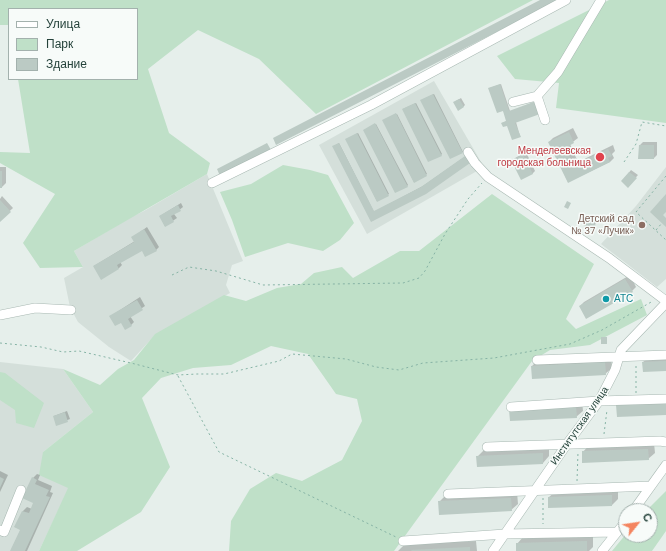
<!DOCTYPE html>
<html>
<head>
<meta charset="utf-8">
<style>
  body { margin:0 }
  #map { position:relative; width:666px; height:551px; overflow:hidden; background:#e6efeb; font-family:"DM Sans",sans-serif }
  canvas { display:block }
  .legend { position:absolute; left:8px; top:8px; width:130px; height:72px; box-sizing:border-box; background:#f7fbf9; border:1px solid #a3b1ad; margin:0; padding:5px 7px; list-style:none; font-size:12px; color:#24423a }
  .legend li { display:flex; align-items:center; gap:8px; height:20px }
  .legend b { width:20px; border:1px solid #a3b1ad }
  .north { position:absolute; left:618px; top:503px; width:40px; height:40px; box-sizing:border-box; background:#f7fbf9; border:1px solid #a3b1ad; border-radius:50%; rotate:60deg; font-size:11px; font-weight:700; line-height:16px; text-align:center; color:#24423a }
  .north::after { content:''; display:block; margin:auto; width:14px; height:18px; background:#f4845f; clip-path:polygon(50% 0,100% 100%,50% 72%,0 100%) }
</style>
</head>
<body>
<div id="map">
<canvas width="666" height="551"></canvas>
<ul class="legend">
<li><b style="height:5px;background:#fff"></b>Улица</li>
<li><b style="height:11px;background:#bfe0c8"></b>Парк</li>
<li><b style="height:11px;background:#bbcac4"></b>Здание</li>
</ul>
<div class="north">С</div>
</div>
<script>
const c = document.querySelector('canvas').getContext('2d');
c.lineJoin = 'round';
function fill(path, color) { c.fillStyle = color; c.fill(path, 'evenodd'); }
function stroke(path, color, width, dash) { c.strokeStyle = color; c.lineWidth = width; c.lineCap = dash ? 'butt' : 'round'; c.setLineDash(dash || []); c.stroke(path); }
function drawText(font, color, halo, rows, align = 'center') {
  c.font = font + ' "DM Sans",sans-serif'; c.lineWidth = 3; c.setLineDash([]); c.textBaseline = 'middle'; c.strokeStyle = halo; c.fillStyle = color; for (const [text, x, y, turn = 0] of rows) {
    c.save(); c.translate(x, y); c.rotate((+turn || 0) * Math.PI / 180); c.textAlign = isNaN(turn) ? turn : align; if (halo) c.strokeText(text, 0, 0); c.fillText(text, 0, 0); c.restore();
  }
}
fill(new Path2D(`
  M434,81L484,167L367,234L319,145Z
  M666,167V279L657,287L601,244L636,206Z
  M207,174L243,261L232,265L226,285L230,293L155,335L131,361L109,347L78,322L70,307L64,278L83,267L74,251L131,217L144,211Z
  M0,362L63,369L93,412L43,452L69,488L39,551H0Z`), '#d4dfda');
fill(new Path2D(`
  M0,0H533L316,114L259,59L198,30L148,69L169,133L210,163L207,174C163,200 118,225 74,251L83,267L40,268L23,243L55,194L0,163V152L30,153L18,79H137V9H9V25H0Z
  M609,0H666V123L556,108L559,83L515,79L497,56Z
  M283,165L310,170L328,175L354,223L340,240L323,251L288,243L245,257L232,220L220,192L251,184Z
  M492,194L594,264L566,319L576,329L641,299L647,315L590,345L550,350L532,361L394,551H229L231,521L250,489L276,473L302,481L342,460L362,421L357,399L336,394L308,354L271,346L231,365L193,368L161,378L142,398L170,467L141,512L77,551H39L68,488L39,475L43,452L93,412L63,369L100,385L118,369L134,360L155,334L224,295L246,301L277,288L301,284L314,273L342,267L353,278L400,251H419Z
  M0,372L5,373L44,403L34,428L16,423L15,410L0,400Z
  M666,491V531L652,551H612L626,534V535H650V511H646Z`), '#bfe0c8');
fill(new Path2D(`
  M501,84L510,111L516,122L520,136L508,125L502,123L507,121L503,110L490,88Z
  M434,94L463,152H462L422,100Z
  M461,98L465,105L463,107L456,101Z
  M416,103L442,154L441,155L403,109Z
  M397,114L427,174L414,182L384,120Z
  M376,124L408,185L407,186L365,130Z
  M573,128L578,138L570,144L578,162L613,145L615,151L612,154L614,158L610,162L568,182L549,142L553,138Z
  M358,133L389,194L377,201L347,139Z
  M643,142H657V155L654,158H639L640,145Z
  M339,143L374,212L423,186L466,156L470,161L372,221L334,146Z
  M526,152L535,171L532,174L512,161L515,158Z
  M0,167H6V183L2,187H0Z
  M631,170L638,175L628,186L622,181Z
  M2,196L13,208L0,220V199Z
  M181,203L183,207L174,214L177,218L165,226L160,216Z
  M591,218L597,222L590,230L585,225Z
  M147,227L159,247L156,250L142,249L120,262L122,265L119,268L102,278L94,266L135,241L133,237Z
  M630,275L636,287L632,291L580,306L584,302Z
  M140,297L145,306L130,316L134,322L131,325L121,322L114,314Z
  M666,355V370L643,362L650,356Z
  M611,356L612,368L605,374L532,366L538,360Z
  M666,398V414L617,406L624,399Z
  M582,401L583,411L576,417L511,420Z
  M67,411L70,419L57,424L54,416Z
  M654,443L655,453L648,459L583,452L589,445Z
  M549,447V456L543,463L478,456L484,450Z
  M0,471L8,475L0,492Z
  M37,474L40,475L38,480L52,486L50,492L53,493L27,551H11L21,529L16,527L23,511L27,507L32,509L35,503L33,478Z
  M618,489V499L612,505L549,497L556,491Z
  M517,492L518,504L511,510L439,502L446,495Z
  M593,535V547L589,551H517V544L523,537Z
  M476,541L477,551H398L405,544Z`), '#0003');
fill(new Path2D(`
  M540,0H559L276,145L273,138Z
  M500,84L509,111L536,101L540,114L515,123L521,137L512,140L507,126L503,127L501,123L506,121L503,111L497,113L488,88Z
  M433,94L463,153L450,159L420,100Z
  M459,99L464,107L458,111L453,102Z
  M415,103L442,156L428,162L402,109Z
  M396,113L427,176L414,183L382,120Z
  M375,123L408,187L395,193L363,130Z
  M569,132L574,143L565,148L574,165L608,149L612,156L608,158L610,162L568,183L548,142Z
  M357,133L389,196L377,202L345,139Z
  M267,143L271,150L220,176L217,169Z
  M339,143L374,211L421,187L465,156L470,163L426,194L371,222L332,146Z
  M639,145H654V159H638Z
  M523,155L533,174L521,180L511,160Z
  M0,171H2V188H0Z
  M629,172L637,178L628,188L621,181Z
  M666,194V212L663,215L666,218V227L650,212Z
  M0,200L11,212L0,222Z
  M567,201L571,203L568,209L564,207Z
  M178,205L181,211L171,216L174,222L165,227L159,216Z
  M588,219L596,225L590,231L583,225Z
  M144,229L157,251L145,257L142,251L117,265L119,269L101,280L93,266L134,242L131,237Z
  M625,279L633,292L586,319L579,306Z
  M137,300L143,310L128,319L132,326L125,330L121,323L115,326L109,316Z
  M601,337H607V344H601Z
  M666,361V371L643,372L642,362Z
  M605,362L606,375L532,379L531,366Z
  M666,404V415L617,417L616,405Z
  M576,407L577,418L510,421L509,410Z
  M65,412L68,422L56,426L53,416Z
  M648,449L649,460L582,463V451Z
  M543,453V464L477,467L476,456Z
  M0,477L4,479L0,488Z
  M32,477L37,480L35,484L49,490L46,496L50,497L25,551H10L20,530L14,527L22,511L29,513L33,503L22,498Z
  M612,495V506L548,508V497Z
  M511,498L512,511L439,515L438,501Z
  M587,541V551H516V543Z
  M470,547V551H412L411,550Z`), '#bbcac4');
const minor = new Path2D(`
  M513,102L537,96
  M545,120L537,96L558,72L601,0
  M468,152L475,163L488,177L609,258L666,301
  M212,183L371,105L566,0
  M0,315L35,308L71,310
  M537,360L666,355
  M511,407L599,401L666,399
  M487,447L660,441L666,442
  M448,494L651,486
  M633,511L666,465
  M0,530L4,532L21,490
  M403,541L505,534L617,532
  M493,551L567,444L599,401L615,370L621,350L666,303
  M602,551L626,521`);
stroke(minor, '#a8b8b2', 10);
stroke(new Path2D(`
  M624,162L636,144L642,122L666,126
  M666,176L636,212L666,240
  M656,230L662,223
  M172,275L189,267L216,271L263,285L403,283L419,278L425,271L445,234L468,199L482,183
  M0,343L41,347L63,352L79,351L131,363L178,375L197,374H224L279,361L292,354L346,359L376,367L399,370L423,363L494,358L570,344L602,330L653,301
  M178,376L219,452L396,537
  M636,393V364
  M604,434L607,410
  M577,481L578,452
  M543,498V524`), '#86b3a5', 1, [2, 3]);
stroke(minor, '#fff', 9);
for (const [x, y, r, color] of [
  [600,157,5,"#e0444e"],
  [642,225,4,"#8d6e63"],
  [606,299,4,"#0f9aa8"]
]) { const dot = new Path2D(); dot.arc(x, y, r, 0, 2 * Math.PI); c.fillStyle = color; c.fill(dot); stroke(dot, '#f7fbf9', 1.5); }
drawText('10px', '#be3a42', '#f7fbf9', [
  ["Менделеевская",591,151],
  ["городская больница",591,163]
], 'right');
drawText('10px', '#785e54', '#f7fbf9', [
  ["Детский сад",634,219],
  ["№ 37 «Лучик»",634,231]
], 'right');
drawText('10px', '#0d838f', '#f7fbf9', [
  ["АТС",614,299]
], 'left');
drawText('10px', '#24423a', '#f7fbf9', [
  ["Институтская улица",580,426,-55]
]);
</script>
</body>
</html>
